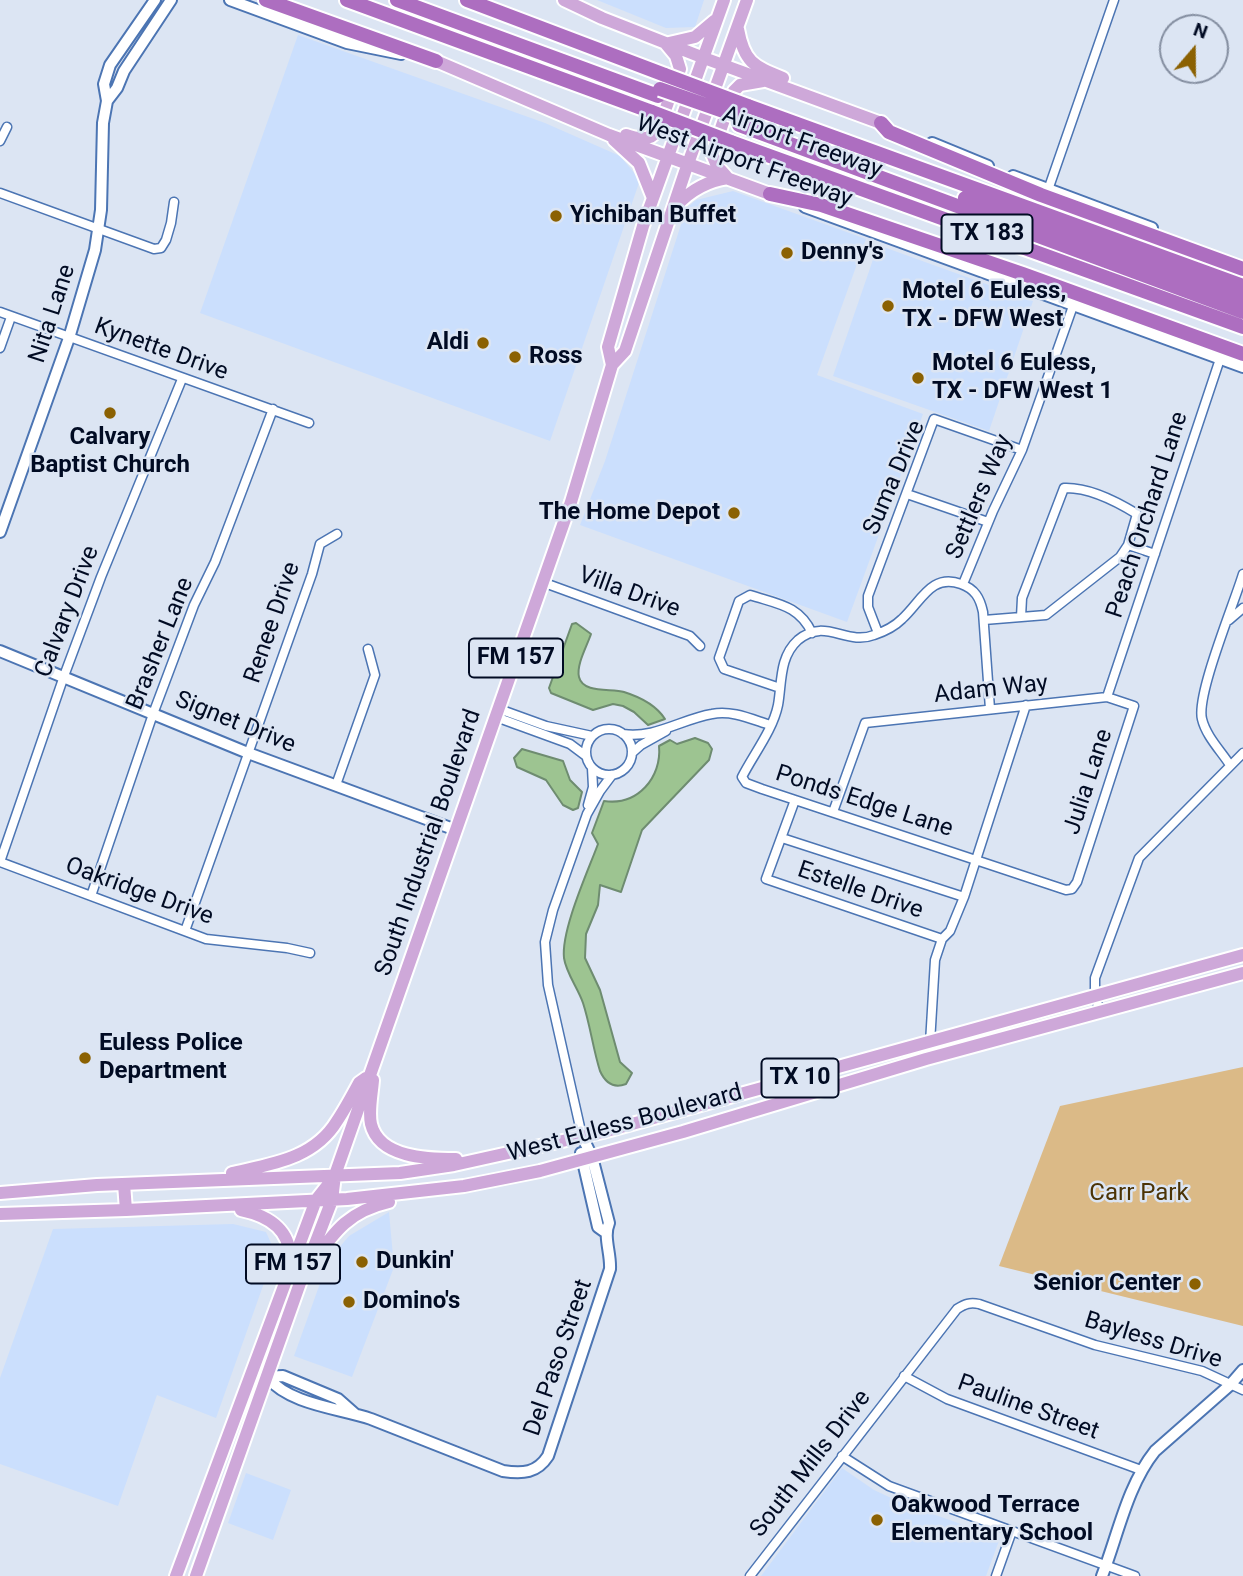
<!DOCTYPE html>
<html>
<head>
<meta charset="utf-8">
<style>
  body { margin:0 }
  #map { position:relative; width:1243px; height:1576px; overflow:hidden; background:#dce5f3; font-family:Roboto,sans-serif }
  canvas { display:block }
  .north { position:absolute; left:1159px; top:14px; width:70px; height:70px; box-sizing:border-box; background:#dce5f3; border:2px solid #848ea0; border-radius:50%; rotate:20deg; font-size:19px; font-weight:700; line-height:28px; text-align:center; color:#010b23 }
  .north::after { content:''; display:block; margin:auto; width:24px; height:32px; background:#8b6102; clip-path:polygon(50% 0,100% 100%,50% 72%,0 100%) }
</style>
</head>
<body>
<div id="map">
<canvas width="1243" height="1576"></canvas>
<div class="north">N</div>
</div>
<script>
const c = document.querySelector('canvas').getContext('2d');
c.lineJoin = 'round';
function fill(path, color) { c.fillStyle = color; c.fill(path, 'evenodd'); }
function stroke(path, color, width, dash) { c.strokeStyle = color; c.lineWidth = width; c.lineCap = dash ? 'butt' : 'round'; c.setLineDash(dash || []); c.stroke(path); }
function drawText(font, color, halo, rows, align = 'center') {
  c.font = font + ' Roboto,sans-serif'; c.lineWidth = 5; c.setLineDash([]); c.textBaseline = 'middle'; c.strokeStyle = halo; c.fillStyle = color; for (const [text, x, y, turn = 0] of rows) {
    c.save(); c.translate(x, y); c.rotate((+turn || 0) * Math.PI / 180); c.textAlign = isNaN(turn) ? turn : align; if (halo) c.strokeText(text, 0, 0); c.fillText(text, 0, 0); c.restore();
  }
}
fill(new Path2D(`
  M597,0H704L695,27L666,28Z
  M298,35L545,123L620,156L640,180L550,441L200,313Z
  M733,191L866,239L817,375L923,414L847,622L580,525L605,461L686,209L696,200Z
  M878,245L1033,301L989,431L833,376Z
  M389,1212L394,1267L352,1377L294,1356L328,1261L349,1236Z
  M233,1224L266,1232L275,1252L216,1418L157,1395L118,1506L0,1464V1378L53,1229Z
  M842,1468L874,1490L902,1503L1000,1538L986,1576H761Z
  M246,1473L291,1490L273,1540L228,1523Z`), '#cbdffd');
fill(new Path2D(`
  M1243,1067V1326L999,1266L1060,1106Z`), '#dbba87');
const water = new Path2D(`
  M576,623L591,634C587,646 576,665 579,677C583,694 612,688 624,692C640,697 656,705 665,719L648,725L634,712L623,706L613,704L593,710L551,693L549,688L572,624Z
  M695,738L708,743L712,749L709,760L642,830L621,892L600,885L598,905L586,934L585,958L600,990L620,1062L632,1073L626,1084C613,1089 605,1082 600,1071C593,1049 590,1024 583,1003C578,988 566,973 564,958C561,930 588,871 598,844L592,833L604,801C638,806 662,777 659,746L670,740L677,744Z
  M522,749L563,761L570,780L582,792L578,808L573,810L563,805L546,780L517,767L514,758Z`);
fill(water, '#9dc491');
stroke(water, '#6e8c70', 2);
const street = new Path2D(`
  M0,141L7,127
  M1048,190L1114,0
  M0,193L154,249L161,248L166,240L171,223L174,202
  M0,312L309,423
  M0,348L11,317
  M182,379L101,577L64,676L0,862L206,939L287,948L310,953
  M907,494L988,522
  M1128,545L1155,554
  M542,582L690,636L700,646
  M963,584L993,511L1022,450L1073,306
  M984,620L1046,615L1120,557L1128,545L1137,514C1116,501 1089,487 1064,488L1022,598L1021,617
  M1229,620L1243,608
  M878,633L868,607V596L934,419L1022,450
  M780,688L724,669L719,658L739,601L750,595C777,604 799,605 812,633
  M499,709L546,726L592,736
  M990,709L983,612C980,598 975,589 961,584C931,573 921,602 902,619C895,626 883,632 874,635C846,646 825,617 798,640C779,657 782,683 778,705C773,730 753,755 742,777L746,783L762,789L1066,890L1072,889L1077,882L1134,706L1107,697
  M496,717L570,744L586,756
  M586 752a23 23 0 1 1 46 0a23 23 0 1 1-46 0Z
  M623,734C654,739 682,719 712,714C732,710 751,719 770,725
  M632,753L641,745L666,731
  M1230,765C1221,751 1206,736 1202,719C1196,695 1234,604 1243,574
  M336,785L375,675L368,649
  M795,800L766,879L942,939
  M588,805L593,787L592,768
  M833,812L865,723L1107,697L1220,359
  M782,838L964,897
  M91,896L153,714L194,605L215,562L273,409
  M185,931L312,574L320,544L337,534
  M1101,1013L1095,997V978L1139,858L1243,753
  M926,1059L930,1043L935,960L942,939L950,931L964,897L1026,705
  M582,1136L548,985L545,942L553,910L587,814L600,791L612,775
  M904,1376L947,1399L1141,1470
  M842,1456L889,1486L1135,1576
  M750,1576L957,1309C965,1304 970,1302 979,1304L1095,1345L1202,1371L1243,1390
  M996,1576L1012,1531`);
const secondary = new Path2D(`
  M230,0L347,43L401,54
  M107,101L117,88L124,71L171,0
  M932,143L988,166
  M1013,176L1152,228
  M805,207L1243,367
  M0,532L69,338L95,250L101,210L103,123L107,101L104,84L110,65L155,0
  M0,651L248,753L456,830
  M581,1153L598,1227L605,1232
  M263,1377L283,1376L338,1399L355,1414
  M268,1378C291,1405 339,1408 371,1419L503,1471C523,1474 537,1473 548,1456L610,1269C611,1253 603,1237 609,1223L592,1157L582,1136
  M1102,1576C1118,1535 1127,1486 1155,1451L1230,1385L1243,1370`);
const primary = new Path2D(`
  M564,0L602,18L704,58L881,123
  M738,29C744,62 753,66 783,78
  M669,43L695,37L714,21
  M436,61L609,135L770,194
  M626,135C637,139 651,141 658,130L680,69L676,56L666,44
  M614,140L639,163L653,198
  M726,176L717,166L712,154L734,91L740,85L763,81
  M677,205C691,190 707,181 728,178
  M612,365L625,351L685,172L747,0
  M373,1080C372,1094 368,1111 371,1124C379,1158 428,1159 456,1159
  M232,1173C271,1164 314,1159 337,1121C345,1109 352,1096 359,1083L366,1078
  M124,1184L126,1210
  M0,1193L97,1185L400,1173L454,1165L603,1132L1243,955
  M241,1210C270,1216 294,1232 289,1265
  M0,1214L126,1210L347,1199L464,1186L540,1171L683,1132L926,1059L1243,973
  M313,1262C335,1230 350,1211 389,1202
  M176,1576L316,1200L335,1176
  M196,1576L300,1283L332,1200L335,1175L571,502L612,365L608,347L643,226L724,0`);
const highway = new Path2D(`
  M266,0L436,61
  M347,0L652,112
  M397,0L658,96
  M467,0L665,75
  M748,106L1243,286
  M881,123L889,132L1041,195L1243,269
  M739,125L1243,312
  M731,142L1243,327
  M770,194L821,205L1023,274L1243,354
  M965,198L1243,299`);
stroke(street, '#4c75b3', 11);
stroke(secondary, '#4c75b3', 14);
stroke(primary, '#fff', 16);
stroke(highway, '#fff', 18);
stroke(street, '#fff', 8);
stroke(secondary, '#fff', 10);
stroke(primary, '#cea8d9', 12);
stroke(highway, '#ad6ec0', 14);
const highwayBridge = new Path2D(`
  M665,75L748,106
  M660,89L743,118
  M652,112L731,142`);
stroke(highwayBridge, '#fff', 18, []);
stroke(highwayBridge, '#ad6ec0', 14);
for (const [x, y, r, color] of [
  [556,216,7,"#8b6102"],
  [787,253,7,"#8b6102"],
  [888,306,7,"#8b6102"],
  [483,343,7,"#8b6102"],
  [515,357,7,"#8b6102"],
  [918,378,7,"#8b6102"],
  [110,413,7,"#8b6102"],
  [734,513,7,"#8b6102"],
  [85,1058,7,"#8b6102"],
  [362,1262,7,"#8b6102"],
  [1195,1284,7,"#8b6102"],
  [349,1302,7,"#8b6102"],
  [877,1520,7,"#8b6102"]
]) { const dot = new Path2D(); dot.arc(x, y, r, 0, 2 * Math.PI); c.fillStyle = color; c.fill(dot); stroke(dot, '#dce5f3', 2.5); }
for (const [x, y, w] of [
  [987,234,91],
  [516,658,94],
  [800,1078,77],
  [293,1264,94]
]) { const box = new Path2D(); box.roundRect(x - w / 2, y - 19.5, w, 39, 5); c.fillStyle = '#dce5f3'; c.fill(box); stroke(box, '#010b23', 2); }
drawText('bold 23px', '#010b23', null, [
  ["TX 183",987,234],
  ["FM 157",516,658],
  ["TX 10",800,1078],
  ["FM 157",293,1264]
]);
drawText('24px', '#010b23', '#dce5f3', [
  ["Airport Freeway",802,143,20],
  ["West Airport Freeway",744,162,20],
  ["Nita Lane",53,314,-72],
  ["Kynette Drive",161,350,20],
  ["Suma Drive",895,478,-67],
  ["Settlers Way",980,497,-67],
  ["Peach Orchard Lane",1148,515,-72],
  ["Villa Drive",629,593,20],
  ["Calvary Drive",68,612,-69],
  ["Renee Drive",273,623,-71],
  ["Brasher Lane",161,644,-68],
  ["Adam Way",991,690,-6],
  ["Signet Drive",235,723,22],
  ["Julia Lane",1089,782,-72],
  ["Ponds Edge Lane",864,802,18],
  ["South Industrial Boulevard",429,843,-71],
  ["Estelle Drive",860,891,19],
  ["Oakridge Drive",139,892,20],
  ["West Euless Boulevard",625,1124,-15],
  ["Bayless Drive",1153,1341,17],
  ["Del Paso Street",559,1358,-71],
  ["Pauline Street",1028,1408,20],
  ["South Mills Drive",811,1464,-52]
]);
drawText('bold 24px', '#010b23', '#dce5f3', [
  ["Yichiban Buffet",570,216],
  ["Denny's",801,253],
  ["Motel 6 Euless,",902,292],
  ["TX - DFW West",902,320],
  ["Aldi",469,343,"right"],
  ["Ross",529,357],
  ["Motel 6 Euless,",932,364],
  ["TX - DFW West 1",932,392],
  ["Calvary",110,438,"center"],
  ["Baptist Church",110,466,"center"],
  ["The Home Depot",720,513,"right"],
  ["Euless Police",99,1044],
  ["Department",99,1072],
  ["Dunkin'",376,1262],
  ["Senior Center",1181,1284,"right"],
  ["Domino's",363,1302],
  ["Oakwood Terrace",891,1506],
  ["Elementary School",891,1534]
], 'left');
drawText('24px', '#4b3305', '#dce5f3', [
  ["Carr Park",1139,1194]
]);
</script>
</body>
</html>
